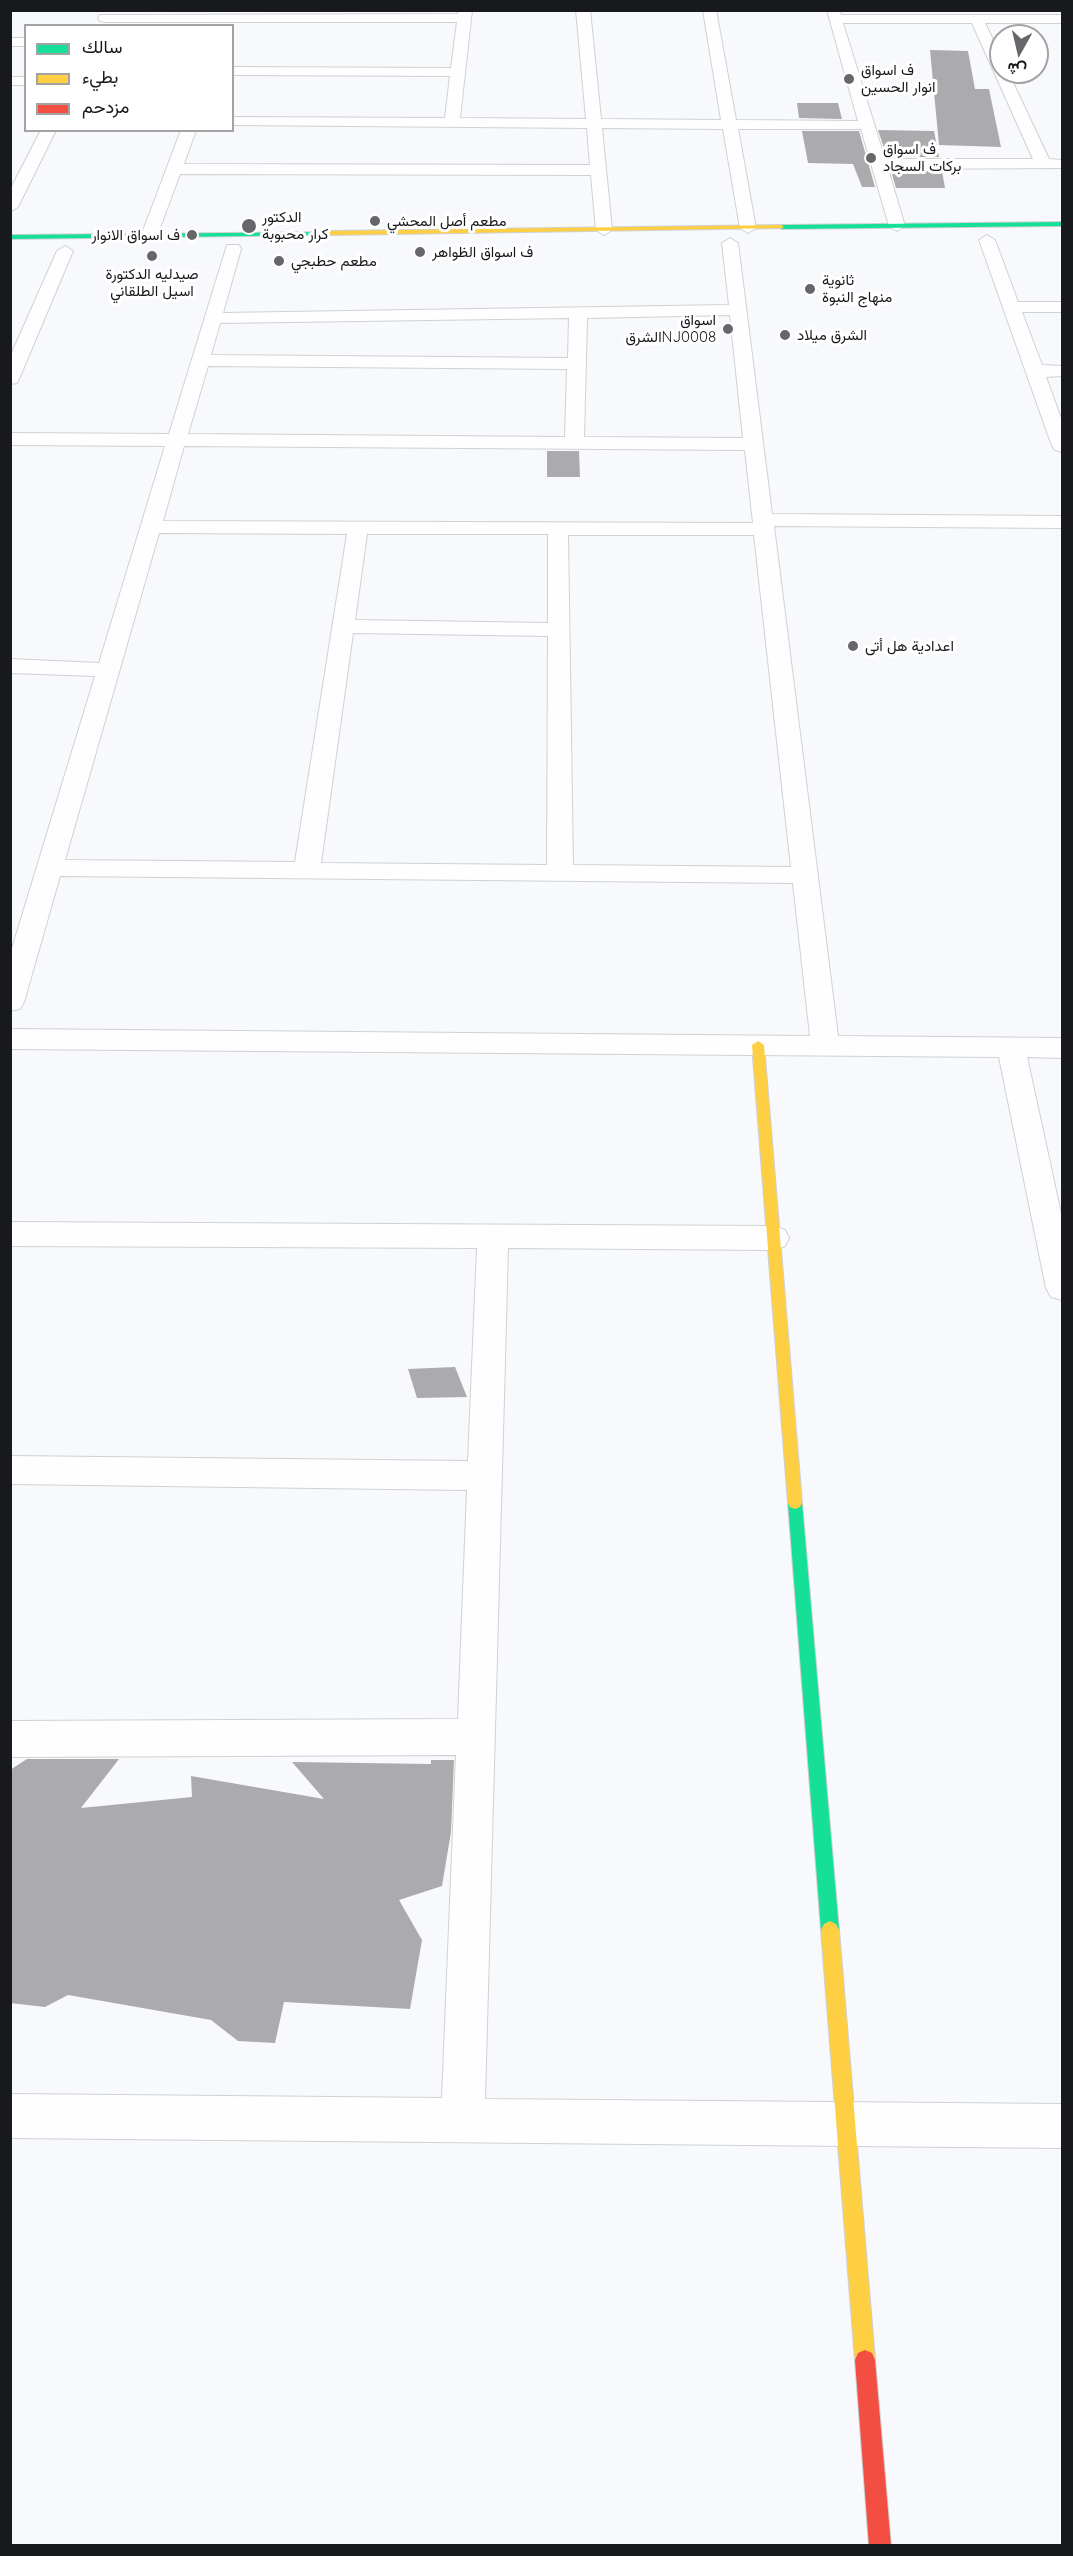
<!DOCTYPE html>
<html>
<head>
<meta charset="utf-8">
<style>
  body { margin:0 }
  #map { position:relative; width:1073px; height:2556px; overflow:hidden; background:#f7f9fc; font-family:Quicksand,Vazirmatn,sans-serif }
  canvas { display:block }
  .frame { position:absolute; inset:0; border:12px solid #18191c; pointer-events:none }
  .legend { position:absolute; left:24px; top:24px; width:210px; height:108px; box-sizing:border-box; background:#fff; border:2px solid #a3a3a4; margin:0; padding:8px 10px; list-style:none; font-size:18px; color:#18191c }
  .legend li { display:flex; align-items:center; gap:12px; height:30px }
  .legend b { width:30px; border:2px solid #a3a3a4 }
  .north { position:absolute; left:989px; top:24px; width:60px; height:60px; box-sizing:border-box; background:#fff; border:2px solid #a3a3a4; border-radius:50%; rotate:188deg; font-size:16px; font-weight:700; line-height:24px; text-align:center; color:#18191c }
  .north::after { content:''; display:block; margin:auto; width:21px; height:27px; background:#66676a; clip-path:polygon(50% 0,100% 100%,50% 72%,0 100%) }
</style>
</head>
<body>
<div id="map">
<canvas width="1073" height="2556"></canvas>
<div class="frame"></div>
<ul class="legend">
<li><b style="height:8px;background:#16e098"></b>سالك</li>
<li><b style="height:8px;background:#ffcf43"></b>بطيء</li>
<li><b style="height:8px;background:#f24e42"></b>مزدحم</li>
</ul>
<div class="north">ش</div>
</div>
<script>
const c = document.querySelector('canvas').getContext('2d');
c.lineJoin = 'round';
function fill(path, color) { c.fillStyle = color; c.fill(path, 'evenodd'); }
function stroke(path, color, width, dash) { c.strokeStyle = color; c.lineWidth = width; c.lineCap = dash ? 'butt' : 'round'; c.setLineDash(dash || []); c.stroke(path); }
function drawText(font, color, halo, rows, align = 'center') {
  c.font = font + ' Quicksand,Vazirmatn,sans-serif'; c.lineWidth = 6; c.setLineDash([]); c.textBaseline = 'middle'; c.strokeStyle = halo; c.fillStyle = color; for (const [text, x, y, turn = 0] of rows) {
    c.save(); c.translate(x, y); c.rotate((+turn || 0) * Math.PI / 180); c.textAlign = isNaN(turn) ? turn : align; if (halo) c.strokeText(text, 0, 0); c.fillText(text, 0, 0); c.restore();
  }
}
fill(new Path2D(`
  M930,50L968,51L975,89H989L1001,147L939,145Z
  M797,103H838L842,119L799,118Z
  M878,130L934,131L939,157H887Z
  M802,131H859L875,187H862L853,164L808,163Z
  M891,171H942L945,188H896Z
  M547,451H579L580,477H547Z
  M455,1367L467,1397L417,1398L408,1369Z
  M27,1759H119L81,1808L192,1797L191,1776L324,1799L292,1762L431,1764V1760H454L451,1832L442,1886L399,1900L422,1940L410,2009L284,2002L275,2043L238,2041L211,2020L68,1995L45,2007L10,2003V1770Z`), '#ababae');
const street = new Path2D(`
  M458,10H472L460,118L586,119L576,10H590L601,119L721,120L703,10H716L736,120L858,121L827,10H840L841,15H1062V23H985L1001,56V72H1008L1049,159L1062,160V168L888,169L905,226L897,231L889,226L861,129H738L756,228L748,233L740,228L723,129L602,128L612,230L604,235L596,230L591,175L180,174L157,236L149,241L143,239L141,236L181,130H196L184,164L590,165L587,128L232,125V117L445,118L450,76L232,75V67L451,68L457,22H105L100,21L98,18L100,15L458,14ZM843,23H972L1033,159H885Z
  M10,38H26V46H10Z
  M10,77H26V85H10Z
  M41,130H56L18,207L10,212V190Z
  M987,235L995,240L1018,302H1062V312H1022L1042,365L1062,366V376L1046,377L1062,421V452L1055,450L1052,446L979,240Z
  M730,238L738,243L772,514L1062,516V528L774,526L838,1036L1062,1038V1058L1027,1057L1062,1218V1300L1051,1297L1046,1288L999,1057L10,1049V1029L810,1036L793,883L60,876L24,1002L20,1009L10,1011V955L95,676L10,673V659L99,663L165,446L10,445V433L169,434L227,245H239L241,249L223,313L729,305L722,243ZM730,315L743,438L584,437L587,318ZM569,318L568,358L211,355L220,323ZM208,366L567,369L565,437L188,434ZM184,446L745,450L753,523L163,521ZM159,533L347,534L295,862L65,860ZM367,534H548V623L355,620ZM568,535H754L791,867L573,865ZM353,633L548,636L547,865L321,863Z
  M65,246L73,251L19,379L17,383L10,384V357L57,251Z
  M10,1222L774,1226L785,1230L789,1238L785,1246L774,1250L508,1248L485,2099L1062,2104V2148L10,2138V2094L442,2098L456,1755L10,1757V1721L458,1719L467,1490L10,1484V1456L468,1461L477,1248L10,1246Z`);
const fast = new Path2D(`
  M1062,222V226L782,229L779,227L782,225Z
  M332,232L334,233L330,235L10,239V235Z
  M795,1497L800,1499L802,1503L839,1930L836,1936L830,1939L824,1936L821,1930L788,1503L790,1499Z`);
const slow = new Path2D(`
  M782,225L784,228L330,235L326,233L330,231Z
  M758,1041L764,1045L802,1503L800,1507L795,1509L790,1507L788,1503L752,1045Z
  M830,1921L836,1924L839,1930L875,2360L872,2367L865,2370L858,2367L855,2360L821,1930L824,1924Z`);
const jam = new Path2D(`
  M865,2350L872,2353L875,2360L891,2546H869L855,2360L858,2353Z`);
stroke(street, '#cfd1d3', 2);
stroke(fast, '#cfd1d3', 2);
stroke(slow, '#cfd1d3', 2);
stroke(jam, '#cfd1d3', 2);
fill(street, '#fefeff');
fill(fast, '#16e098');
fill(slow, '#ffcf43');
fill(jam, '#f24e42');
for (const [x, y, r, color] of [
  [849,79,6,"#66676a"],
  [871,158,6,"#66676a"],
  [375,221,6,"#66676a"],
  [249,226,8,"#66676a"],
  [192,235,6,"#66676a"],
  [420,252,6,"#66676a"],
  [152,256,6,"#66676a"],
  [279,261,6,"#66676a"],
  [810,289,6,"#66676a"],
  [728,329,6,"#66676a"],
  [785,335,6,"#66676a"],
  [853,646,6,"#66676a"]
]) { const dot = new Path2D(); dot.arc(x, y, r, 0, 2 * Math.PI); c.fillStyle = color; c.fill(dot); stroke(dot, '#fff', 2); }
drawText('15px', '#18191c', '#fff', [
  ["ف اسواق",861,70],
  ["انوار الحسين",861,87],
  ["ف اسواق",883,149],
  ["بركات السجاد",883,166],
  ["الدكتور",262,217],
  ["كرار محبوبة",262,234],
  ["مطعم أصل المحشي",387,221],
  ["ف اسواق الانوار",180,235,"right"],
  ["ف اسواق الظواهر",432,252],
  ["مطعم حطبجي",291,261],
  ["صيدليه الدكتورة",152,274,"center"],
  ["اسيل الطلقاني",152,291,"center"],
  ["ثانوية",822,280],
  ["منهاج النبوة",822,297],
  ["اسواق",716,320,"right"],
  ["الشرقNJ0008",716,337,"right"],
  ["الشرق ميلاد",797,335],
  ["اعدادية هل أتى",865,646]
], 'left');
</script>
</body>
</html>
